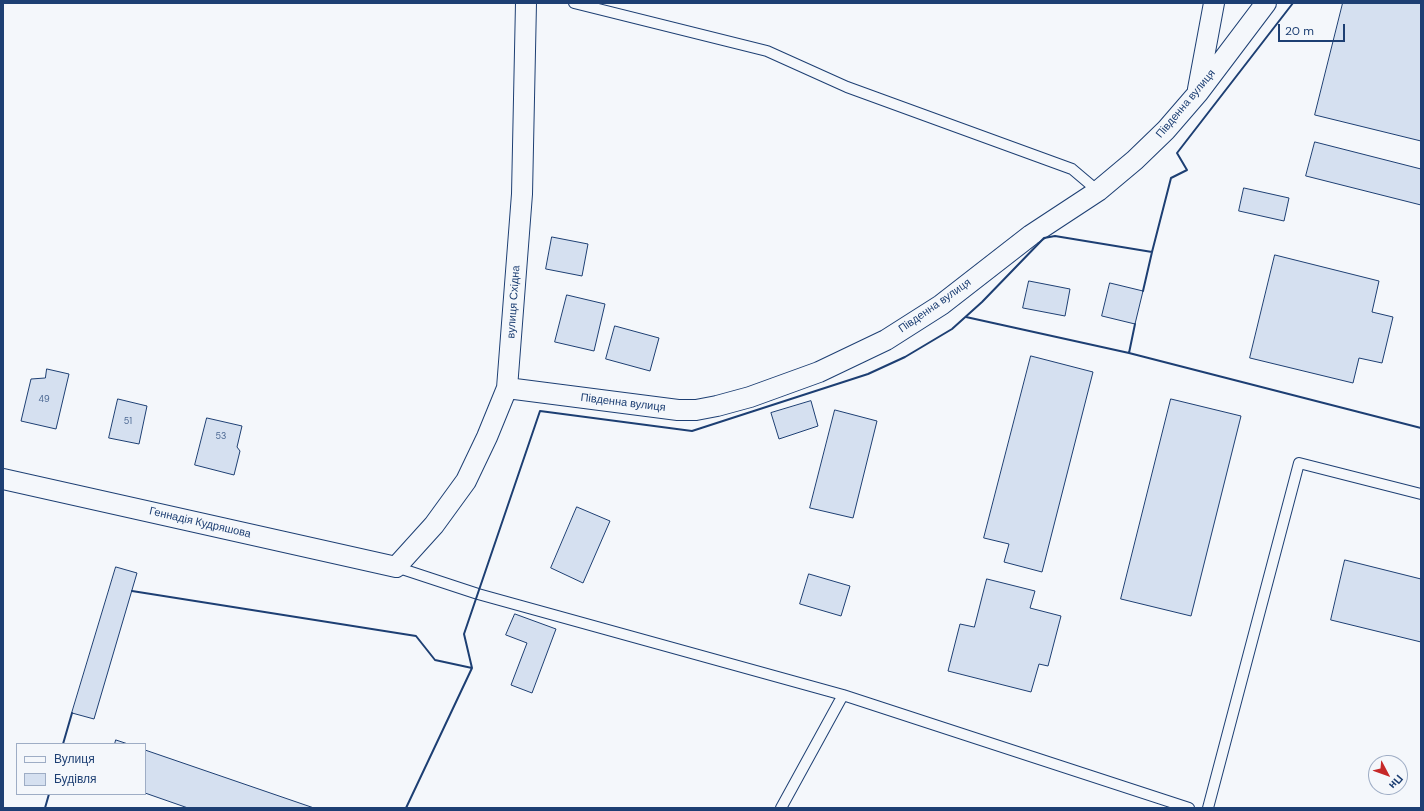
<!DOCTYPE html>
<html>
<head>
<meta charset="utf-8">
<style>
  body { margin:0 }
  #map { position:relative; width:1424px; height:811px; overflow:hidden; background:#f4f7fb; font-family:"DM Sans",sans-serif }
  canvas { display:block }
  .frame { position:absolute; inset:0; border:4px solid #1d3f73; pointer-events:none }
  .legend { position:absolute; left:16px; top:743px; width:130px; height:52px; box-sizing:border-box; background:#f4f7fb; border:1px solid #9eadc5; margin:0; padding:5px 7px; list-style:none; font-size:12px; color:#1d3f73 }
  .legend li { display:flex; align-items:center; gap:8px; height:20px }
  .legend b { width:20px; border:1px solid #9eadc5 }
  .north { position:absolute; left:1368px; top:755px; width:40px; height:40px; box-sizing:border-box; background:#f4f7fb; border:1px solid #9eadc5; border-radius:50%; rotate:131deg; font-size:11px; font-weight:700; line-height:16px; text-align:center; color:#1d3f73 }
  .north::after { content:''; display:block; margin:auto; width:14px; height:18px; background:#c62828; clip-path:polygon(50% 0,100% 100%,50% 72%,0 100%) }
  .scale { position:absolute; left:1278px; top:24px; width:67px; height:18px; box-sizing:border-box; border:2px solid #1d3f73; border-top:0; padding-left:5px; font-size:12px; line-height:14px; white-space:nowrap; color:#1d3f73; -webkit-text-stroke:3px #f4f7fb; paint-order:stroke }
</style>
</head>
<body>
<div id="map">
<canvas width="1424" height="811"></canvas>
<div class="frame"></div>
<ul class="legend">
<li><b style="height:5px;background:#f4f7fb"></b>Вулиця</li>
<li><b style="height:11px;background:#d5e0f0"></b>Будівля</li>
</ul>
<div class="north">Пн</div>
<div class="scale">20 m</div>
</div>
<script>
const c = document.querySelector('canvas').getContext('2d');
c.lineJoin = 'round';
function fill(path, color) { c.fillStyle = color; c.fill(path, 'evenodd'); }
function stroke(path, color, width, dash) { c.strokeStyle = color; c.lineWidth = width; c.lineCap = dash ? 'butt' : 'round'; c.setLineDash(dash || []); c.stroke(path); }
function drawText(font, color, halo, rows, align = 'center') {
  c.font = font + ' "DM Sans",sans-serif'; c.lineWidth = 3; c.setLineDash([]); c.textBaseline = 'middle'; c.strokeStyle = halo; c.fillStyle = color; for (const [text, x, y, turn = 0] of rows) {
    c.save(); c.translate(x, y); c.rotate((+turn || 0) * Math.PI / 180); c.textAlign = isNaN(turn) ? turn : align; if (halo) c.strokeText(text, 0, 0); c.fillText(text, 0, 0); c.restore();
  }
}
const building = new Path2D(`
  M1343,3H1421V141L1315,115Z
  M1315,142L1421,169V205L1306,176Z
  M1244,188L1289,198L1284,221L1239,211Z
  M552,237L588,244L582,276L546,269Z
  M1275,255L1379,281L1372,312L1393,317L1382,363L1359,358L1353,383L1250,358Z
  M1029,281L1070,289L1065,316L1023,308Z
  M1110,283L1143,291L1135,324L1102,316Z
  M567,295L605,304L594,351L555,342Z
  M615,326L659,338L650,371L606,359Z
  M1031,356L1093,372L1042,572L1004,562L1009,544L984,538Z
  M47,369L69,374L56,429L21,421L31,379L45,378Z
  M118,399L147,406L139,444L109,438Z
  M1171,399L1241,416L1191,616L1121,599Z
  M811,401L818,426L779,439L771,413Z
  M835,410L877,421L853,518L810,508Z
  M207,418L242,426L237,447L240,451L234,475L195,465Z
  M577,507L610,521L583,583L551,568Z
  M1345,560L1421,579V642L1331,620Z
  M116,567L137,573L94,719L72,713Z
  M809,574L850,586L841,616L800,604Z
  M987,579L1035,591L1030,608L1061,616L1048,666L1039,664L1031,692L948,671L960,624L974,627Z
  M515,614L556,629L532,693L511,685L527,643L506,635Z
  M116,740L128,744H115Z
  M145,750L314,808H188L145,793Z`);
fill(building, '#d5e0f0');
stroke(building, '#1d3f73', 1);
const lane = new Path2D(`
  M574,3L767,51L847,87L1072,169L1098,191
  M396,567L478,594L843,695L1189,808
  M781,808L843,695
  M1208,808L1299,463L1421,494`);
const street = new Path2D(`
  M1198,89L1214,3
  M507,388L678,410H696L717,406L750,397L819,372L886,340L941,305L1031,235L1098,191L1135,160L1166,130L1198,93L1266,3
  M3,479L396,567L434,525L466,481L487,437L507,388L522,194L526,3`);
stroke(lane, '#1d3f73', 12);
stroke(street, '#1d3f73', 22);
stroke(lane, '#f4f7fb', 10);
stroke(street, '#f4f7fb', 20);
stroke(new Path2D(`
  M1143,291L1152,252
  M966,317L1129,353L1421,428
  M1129,353L1135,324
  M132,591L416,636L435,660L472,668
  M63,744L72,713
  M45,808L49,794
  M406,808L472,668L464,634L540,411L692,431L868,374L905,357L952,329L982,302L1044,238L1055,236L1152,252L1171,178L1187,170L1177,153L1293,3`), '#1d3f73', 2);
drawText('9px', '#4b6792', null, [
  ["49",44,400],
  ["51",128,422],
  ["53",221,437]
]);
drawText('11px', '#1d3f73', '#f4f7fb', [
  ["Південна вулиця",1186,104,-50],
  ["вулиця Східна",514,302,-86],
  ["Південна вулиця",935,306,-35],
  ["Південна вулиця",623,403,7],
  ["Геннадія Кудряшова",200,523,13]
]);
</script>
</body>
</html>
